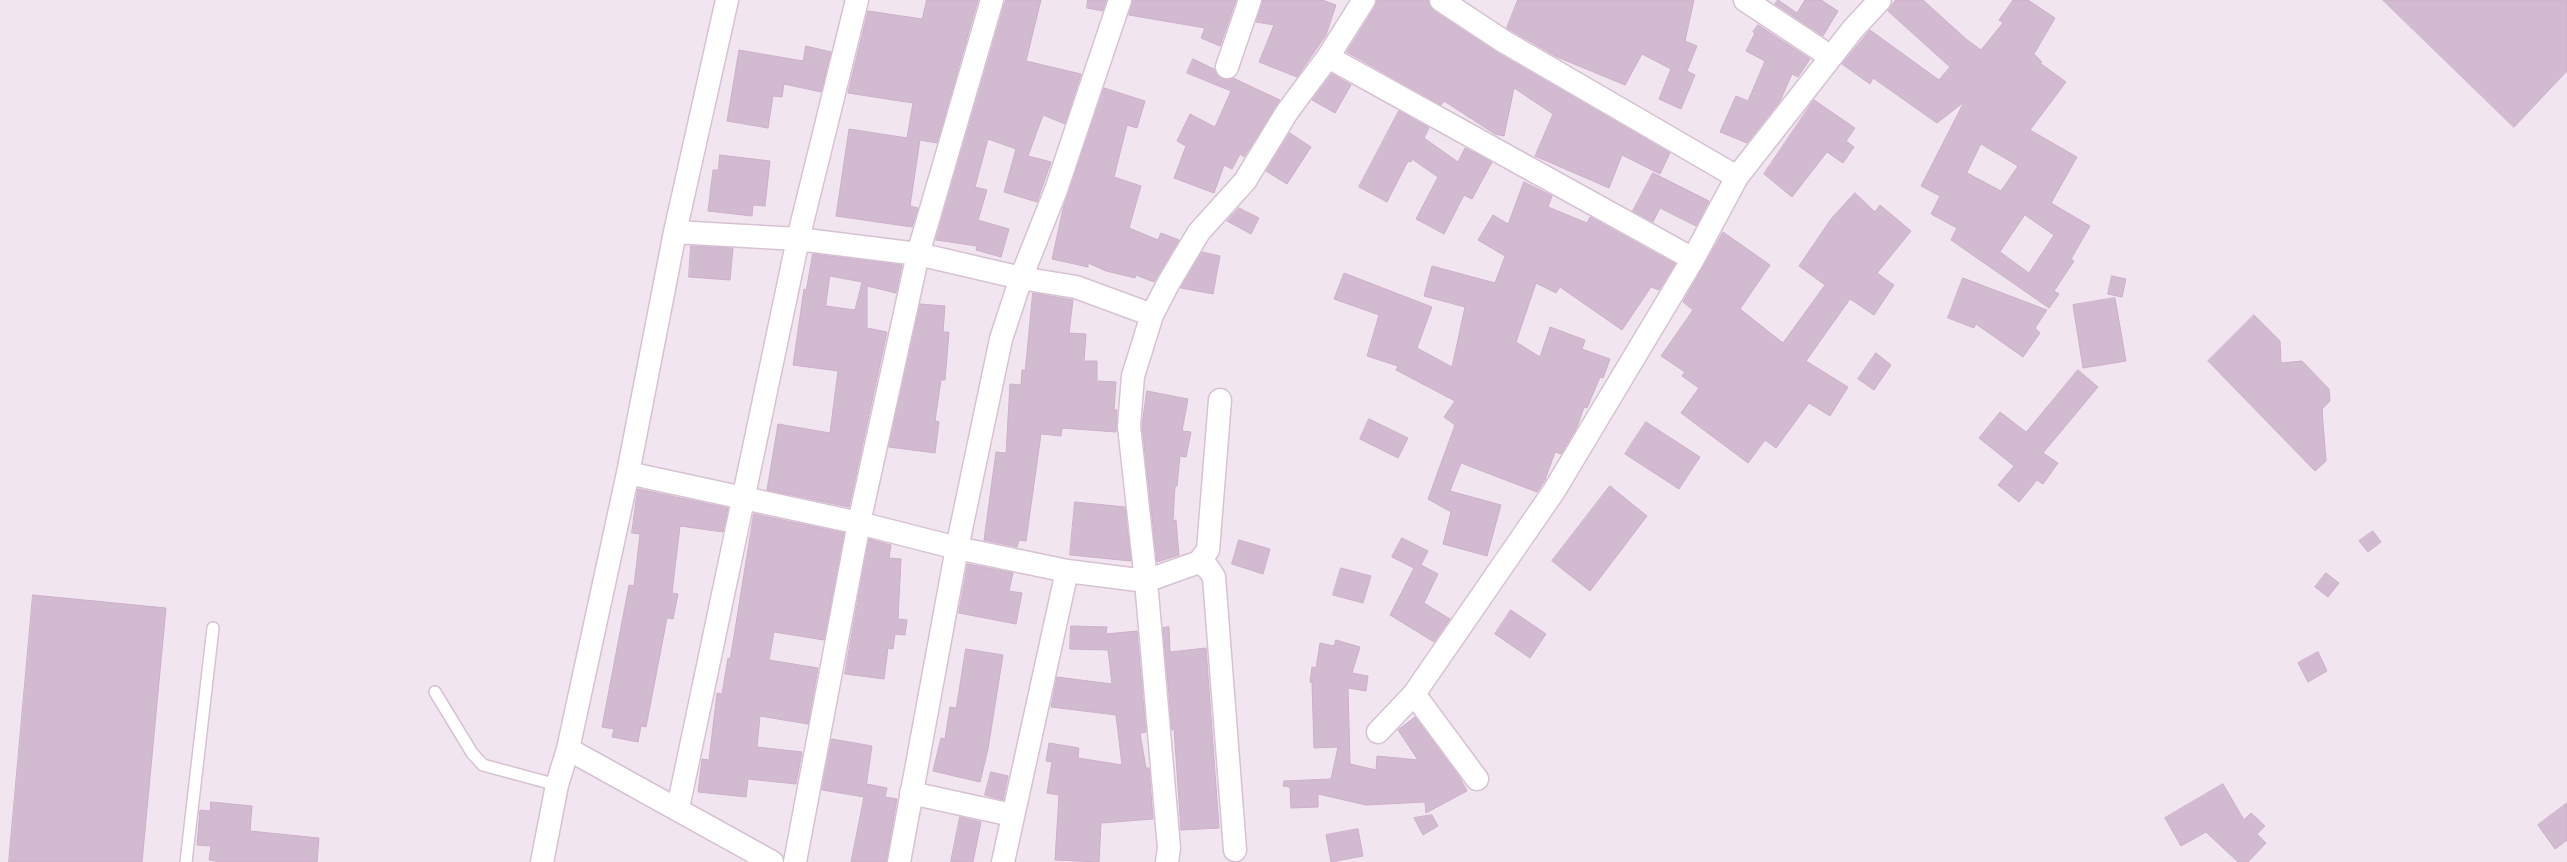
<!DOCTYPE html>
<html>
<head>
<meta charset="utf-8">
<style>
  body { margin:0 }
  canvas { display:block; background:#f1e5ef }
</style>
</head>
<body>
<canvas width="2567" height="862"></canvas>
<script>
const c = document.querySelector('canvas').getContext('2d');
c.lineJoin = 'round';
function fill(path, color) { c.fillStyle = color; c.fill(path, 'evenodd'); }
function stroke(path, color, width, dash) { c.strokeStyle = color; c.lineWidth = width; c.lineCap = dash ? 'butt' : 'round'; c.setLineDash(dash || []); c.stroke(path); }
const building = new Path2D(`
  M927,0H978L937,143L920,140L910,206L918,208L912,227L836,216L849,129L907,138L913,103L848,93L868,11L922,19Z
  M1006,0H1041L1026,61L1081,74L1065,124L1043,115L1028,156L1051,162L1037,202L1004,192L1016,149L988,139L975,187L987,190L978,220L1009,229L1001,257L976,250L977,246L936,240Z
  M1088,0H1106L1103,11L1087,8Z
  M1133,0H1236L1220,46L1201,38L1205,28L1129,15Z
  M1263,0H1322L1336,5L1326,35L1297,77L1259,62L1274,25L1256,22Z
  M1377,0H1428L1434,11L1496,52L1670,153L1660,174L1622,155L1609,188L1535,156L1553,114L1514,88L1504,136L1495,134L1444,101L1441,105L1347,52L1375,7Z
  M1518,0H1694L1685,41L1697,46L1687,71L1695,75L1681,109L1659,99L1671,69L1642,54L1625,85L1557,57L1507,28Z
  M1778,0L1797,13L1805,0H1821L1838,11L1823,36L1775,4Z
  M1896,0H1923L1966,39L1981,50L2003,23L1999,20L2013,0H2028L2055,18L2034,54L2042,62L2040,63L2066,82L2030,130L2077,157L2051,203L2090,226L2071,259L2074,261L2054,291L2059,294L2049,308L1951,240L1957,228L1931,214L1940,196L1921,186L1964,102L1937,123L1873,78L1870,84L1842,64L1870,30L1939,80L1950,67L1888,11ZM1981,144L2018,166L2001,191L1967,173ZM2025,215L2054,235L2029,273L2000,252Z
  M2383,0H2567V71L2514,127Z
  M1758,25L1810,59L1798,77L1792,74L1780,101L1747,143L1720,132L1736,96L1748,101L1765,61L1746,51L1755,33L1753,32Z
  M806,46L831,52L821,92L784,84L782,97L773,96L768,128L727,121L739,50L803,61Z
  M1193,59L1214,69L1222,79L1233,78L1280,100L1244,157L1240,154L1232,169L1224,165L1214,193L1174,178L1186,146L1177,141L1190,114L1215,127L1231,91L1187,73Z
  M1332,74L1351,85L1335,113L1312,100Z
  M1104,88L1145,101L1137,128L1127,125L1114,177L1141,186L1129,228L1158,240L1161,233L1179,240L1154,282L1136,275L1135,278L1106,271L1088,263V267L1052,259L1063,209Z
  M1814,100L1855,128L1846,141L1854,147L1843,163L1827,152L1792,197L1764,174Z
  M1399,111L1429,128L1424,138L1458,162L1465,148L1492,162L1472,199L1464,195L1444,234L1416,219L1438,177L1412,159L1411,162L1408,161L1387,202L1359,187Z
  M1290,133L1311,147L1287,184L1266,171Z
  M720,155L770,161L765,206L753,205L752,216L708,211L713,170H718Z
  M1653,173L1709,201L1696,226L1660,208L1653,222L1633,211Z
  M1524,182L1552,196L1548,207L1587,223L1590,217L1675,264L1659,290L1651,287L1622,330L1560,287L1556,293L1536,283L1516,342L1540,357L1550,327L1585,340L1582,349L1610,359L1603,378L1600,377L1587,408L1584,407L1577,427L1561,454L1555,452L1545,480L1537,492L1461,463L1450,491L1501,505L1487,556L1443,544L1451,512L1428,499L1455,425L1444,417L1455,401L1396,370L1398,366L1367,356L1379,315L1334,299L1344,273L1432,307L1417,348L1452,367L1465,307L1424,296L1432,266L1495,283L1505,256L1478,240L1493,215L1508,224Z
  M1855,193L1875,212L1880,205L1911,231L1877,273L1894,285L1874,315L1850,299L1806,361L1848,387L1830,416L1809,403L1776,448L1765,440L1748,463L1681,413L1699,388L1682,376L1685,372L1661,356L1693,310L1683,302L1723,232L1770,265L1740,309L1783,343L1825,285L1799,266L1831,219Z
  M1239,208L1259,218L1251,234L1227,221Z
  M691,246L733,248L730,280L689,277Z
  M1202,252L1220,256L1213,294L1181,288Z
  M813,254L902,265L896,293L867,286V328L887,332L849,507L767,490L778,424L830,433L838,371L793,365L804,289L806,290ZM830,276L862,282L855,310L826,306Z
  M2112,276L2126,279L2122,297L2108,294Z
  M1963,278L2047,310L2035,328L2040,333L2023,357L1976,324L1974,328L1948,318Z
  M1033,293L1073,300L1069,333L1086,334L1084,361H1097V381L1116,382L1114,410H1117L1116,432L1062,428L1061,436L1041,434L1026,541L1019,540L1017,547L984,540L996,452L1006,453L1010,384L1021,385L1022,370H1025Z
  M2115,298L2126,361L2083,368L2073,305Z
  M920,304L945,306L943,332H949L945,380H941L935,421L939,422L935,453L889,447Z
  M2254,315L2280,341L2281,363L2302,361L2329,389L2330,401L2322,409L2326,461L2315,471L2208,361Z
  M1876,353L1891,365L1874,390L1858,379Z
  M2078,370L2098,387L2043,453L2058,463L2043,484L2037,480L2019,502L1998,485L2014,466L1979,438L2000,412L2026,432Z
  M1147,391L1188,399L1182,431L1191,432L1186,457L1180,456L1177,486H1175L1173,521L1176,520L1179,555L1157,562L1142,426Z
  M1369,419L1408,438L1398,458L1360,439Z
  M1646,422L1700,457L1679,489L1625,454Z
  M1610,486L1647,516L1590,591L1552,561Z
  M638,489L728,508L723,532L680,526L672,593L678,594L673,619L667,618L646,727L641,726L638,742L612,737L614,729L602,727L629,585L634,586L640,534L632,533Z
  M1075,502L1125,507L1131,561L1070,555Z
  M754,514L844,533L824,640L774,632L769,660L818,668L808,724L760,716L757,747L802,752L796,784L748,779L746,797L698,792L702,759L709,760L717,693L722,694L728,658L730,659Z
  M2373,531L2381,542L2368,552L2359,541Z
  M1402,538L1428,551L1421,565L1438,574L1424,603L1450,619L1434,642L1390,615L1414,568L1392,557Z
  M869,539L891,545L889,558L901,559L898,619L907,620L905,635L895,634L893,649L888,648L884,679L845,674Z
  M1239,540L1270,549L1263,574L1232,564Z
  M968,564L1013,573L1009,591L1022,593L1016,624L959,613Z
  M1341,568L1371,576L1363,603L1333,595Z
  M2326,573L2339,583L2328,597L2315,587Z
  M33,595L166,608L142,862H9Z
  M1511,610L1546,634L1530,658L1495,634Z
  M1071,626L1107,627L1106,634L1137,631L1146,732L1140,733L1146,768H1149L1153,819L1101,823L1099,862L1055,860L1059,795L1047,793L1052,762L1046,761L1049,743L1079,748L1078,758L1122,765L1116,715L1051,707L1057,677L1112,684L1108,650L1070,649Z
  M1169,627L1170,652L1206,648L1219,828L1181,830L1174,729L1172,730L1163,628Z
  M1336,640L1360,647L1352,673L1368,676L1366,691L1348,688L1350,764L1376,770L1377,756L1418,760L1398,730L1415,717L1460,778L1467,791L1426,813L1425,802L1366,805L1318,794V807L1291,808L1290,787L1283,786L1284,781L1331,779L1338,747L1314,748L1312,682H1310L1312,667L1316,668L1320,643L1334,646Z
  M966,649L1003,655L988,749L980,782L933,771L941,738L945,739L950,707L956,708Z
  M2318,652L2327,671L2308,682L2298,663Z
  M832,739L872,746L866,787L867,784L887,788L885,797L897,799L886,862H851L864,797L822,790Z
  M991,772L1008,776L1003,800L985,795Z
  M2223,784L2244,820L2251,813L2265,826L2257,834L2266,843L2248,862H2238L2206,832L2181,846L2165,818Z
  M211,802L252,806L250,831L319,838L317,862H221L209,860L211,846L197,845L200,810L210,811Z
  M2567,803V840L2555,849L2538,825Z
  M1432,815L1438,826L1423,835L1414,818Z
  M960,817L981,822L973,862H951Z
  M1358,829L1363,856L1331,862L1326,835Z`);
fill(building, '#d2bbd0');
stroke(building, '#cdafca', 1);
const service = new Path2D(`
  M435,692L472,753L483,765L557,785
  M186,862L213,628`);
const minor = new Path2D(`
  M1364,0L1328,57L1693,259
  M1441,0L1503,41L1737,177
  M1745,0L1831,57
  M1227,67L1250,0
  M675,232L798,239L918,254L1021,278L1076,287L1152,315
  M1220,400L1208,550L1199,562L1146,581L1129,426L1133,376L1152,315L1169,282L1199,232L1245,181L1287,112L1328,57
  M628,473L859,523L957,548L1067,571L1146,581L1169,848L1167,862
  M1199,562L1208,568L1214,577L1235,850
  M1414,694L1477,779
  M1378,732L1414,694L1554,491L1693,259L1737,177L1853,29L1880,0
  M568,749L772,862
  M911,793L1012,815
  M678,808L798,239L857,0
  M542,862L557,785L568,749L628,473L675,232L727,0
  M795,862L859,523L918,254L992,0
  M899,862L957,548L1001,339L1021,278L1056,190L1120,0
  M1003,862L1067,571`);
stroke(service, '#d7c2d4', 14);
stroke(minor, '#d7c2d4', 25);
stroke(service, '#fff', 11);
stroke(minor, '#fff', 22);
</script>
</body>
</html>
